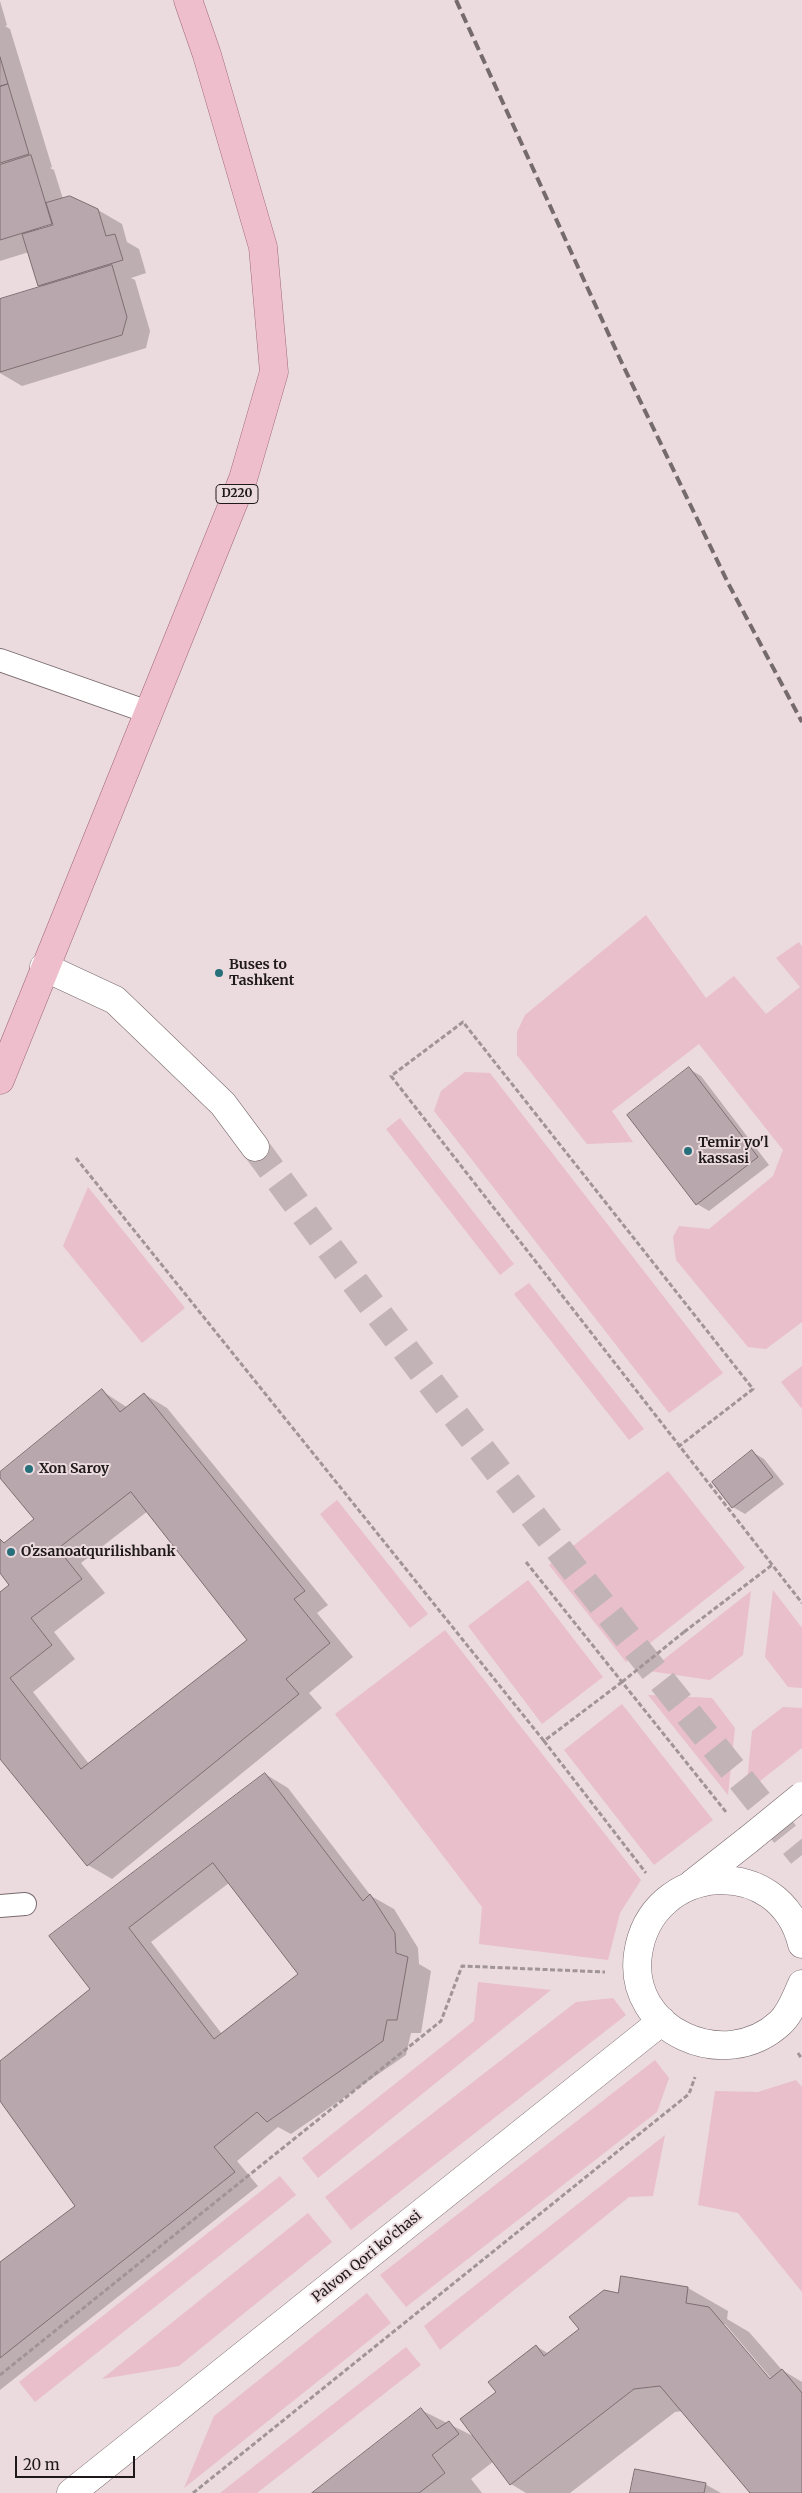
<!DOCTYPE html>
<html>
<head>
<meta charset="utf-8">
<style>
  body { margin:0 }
  #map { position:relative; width:802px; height:2493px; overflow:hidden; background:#ebdade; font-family:Merriweather,serif }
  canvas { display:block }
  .scale { position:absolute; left:15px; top:2456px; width:120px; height:22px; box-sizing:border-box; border:2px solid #1f191b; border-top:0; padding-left:6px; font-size:15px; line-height:18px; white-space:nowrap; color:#1f191b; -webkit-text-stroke:4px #ebdade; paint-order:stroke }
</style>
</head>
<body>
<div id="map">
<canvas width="802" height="2493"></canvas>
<div class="scale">20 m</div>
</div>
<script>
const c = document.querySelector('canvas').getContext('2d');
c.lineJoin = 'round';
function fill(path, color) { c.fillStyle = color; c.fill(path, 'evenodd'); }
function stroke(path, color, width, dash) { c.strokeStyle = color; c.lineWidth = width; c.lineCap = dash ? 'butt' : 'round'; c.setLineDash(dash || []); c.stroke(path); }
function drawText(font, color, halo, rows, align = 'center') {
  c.font = font + ' Merriweather,serif'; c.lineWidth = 4; c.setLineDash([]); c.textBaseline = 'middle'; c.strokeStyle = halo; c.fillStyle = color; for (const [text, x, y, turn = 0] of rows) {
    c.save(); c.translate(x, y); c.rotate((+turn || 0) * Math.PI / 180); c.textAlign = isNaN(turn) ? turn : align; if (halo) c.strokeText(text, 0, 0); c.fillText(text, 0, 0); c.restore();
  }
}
fill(new Path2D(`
  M646,915L706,998L734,976L766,1014L800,987L776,958L799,942L802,947V1322L766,1349L748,1347L676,1260L673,1237L679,1226L709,1229L773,1176L783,1150L699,1044L612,1111L633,1142L587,1144L517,1055V1032L525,1015Z
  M465,1072L490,1073L723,1373L669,1413L434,1111L441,1091Z
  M400,1118L514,1264L500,1275L386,1129Z
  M88,1187L185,1308L142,1343L63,1246Z
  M529,1283L644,1429L629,1440L514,1294Z
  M802,1366V1409L781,1382Z
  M668,1471L745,1568L626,1662L549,1565Z
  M337,1500L428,1614L410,1628L320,1514Z
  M528,1580L603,1677L542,1724L468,1626Z
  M773,1590L802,1628V1688L788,1687L765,1657Z
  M751,1591L743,1655L710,1680L649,1671Z
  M445,1630L641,1880L620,1913L608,1960L479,1944L482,1907L335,1714Z
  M648,1695L712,1698L735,1728L728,1795Z
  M622,1704L713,1820L654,1865L564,1750Z
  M783,1707L802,1708V1748L746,1792L752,1731Z
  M478,1982L551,1990L318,2178L302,2158L474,2021Z
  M613,1998L626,2015L351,2230L325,2197L576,2002Z
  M655,2060L669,2078L657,2112L406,2307L380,2275Z
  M796,2080L802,2087V2292L738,2213L698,2205L715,2091L758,2092Z
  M665,2135L653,2196L629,2197L440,2350L424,2326Z
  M280,2176L296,2195L35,2402L19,2382Z
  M308,2213L332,2242L179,2366L102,2379Z
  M367,2293L391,2323L184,2488L214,2416Z
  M406,2347L421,2365L257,2493H220Z`), '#e8bfca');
fill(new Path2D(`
  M0,1L7,25L5,26L10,29L52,167L50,168L54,170L63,199L98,210L122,224L127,242L139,249L146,273L131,278L135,280L150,331L146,348L22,386L0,373V301L43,287L39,285L29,252L0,261ZM53,222L54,226L38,231L37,229Z
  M689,1069L701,1076L769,1165L709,1211L697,1204Z
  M102,1391L128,1408L144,1394L167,1408L328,1605L317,1613L353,1657L309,1693L322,1708L112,1879L88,1865L0,1757V1594L11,1585L0,1571V1541L6,1543L36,1519L0,1473ZM148,1511L248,1640L89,1764L33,1692L75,1659L54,1632L105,1593L81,1563Z
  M752,1452L764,1459L784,1484L745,1514L733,1507Z
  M265,1774L288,1788L371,1896L394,1909L418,1948L419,1964L431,1971L421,2033H411L406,2055L291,2134L278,2127L237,2161L258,2186L0,2390V2261L1,2263L77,2207L0,2099V2063L91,1990L51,1936ZM229,1883L300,1974L222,2034L151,1942Z
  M622,2278L688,2288L728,2311L727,2319L749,2332L782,2370L802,2382V2493H752L683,2411L675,2412L570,2493H526L511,2484L494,2461L471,2479L482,2493H314L421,2410L475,2437L497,2392L536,2346L549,2354L580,2329L619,2294ZM722,2324H725L775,2383L773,2384Z
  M705,2484L721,2493H632Z`), '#0003');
const building = new Path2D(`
  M0,57L8,84L0,86Z
  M8,84L29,154L0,163V87Z
  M31,155L52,224L0,240V165Z
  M70,196L98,209L106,236L115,234L123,260L38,286L22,234L53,225L46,203Z
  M112,265L127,317L122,335L0,372V299Z
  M689,1067L758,1157L696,1205L627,1115Z
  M102,1389L120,1412L144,1393L305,1591L294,1599L330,1643L286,1679L299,1694L87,1866L0,1759V1592L9,1585L0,1573V1539L4,1543L34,1519L0,1478V1472ZM131,1492L247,1640L81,1769L10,1678L52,1645L31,1618L82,1579L58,1549Z
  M752,1450L773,1477L732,1508L712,1482Z
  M265,1773L363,1901L370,1894L395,1933L396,1953L408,1957L397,2020H387L383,2041L267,2122L257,2112L214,2147L235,2172L0,2358V2262L75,2206L0,2101V2061L90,1989L49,1936ZM213,1863L298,1974L214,2039L129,1928Z
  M621,2276L688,2287L686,2303L709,2307L770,2379L782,2369L802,2393V2493H750L660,2386L634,2389L510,2485L460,2419L496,2392L488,2382L536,2345L544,2356L579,2329L569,2317L604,2290L618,2293Z
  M421,2408L437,2429L449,2421L459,2434L432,2455L445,2473L419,2493H312Z
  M635,2469L706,2483L704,2493H630Z`);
fill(building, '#b8a7ac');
stroke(building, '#7e6e72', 1);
stroke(new Path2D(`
  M255,1147C431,1388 614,1624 802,1855`), '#c2b3b7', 28, [28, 14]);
const lane = new Path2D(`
  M0,660L148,712
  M0,1906L25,1904`);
const street = new Path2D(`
  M692,1884L748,1840
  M802,1944C780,1853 651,1862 638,1954C627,2031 725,2074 780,2023C791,2013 796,1997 802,1984
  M71,2493L662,2021`);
const secondary = new Path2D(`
  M44,967L115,1000L223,1104L255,1147`);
const primary = new Path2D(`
  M0,1080L243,479L274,372L263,247L207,55L188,0`);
stroke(lane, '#796a6e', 24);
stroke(street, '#796a6e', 29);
stroke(secondary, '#796a6e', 29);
stroke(primary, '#9f6879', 29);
stroke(new Path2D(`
  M76,1158L544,1741
  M678,1447L753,1389L463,1022L391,1076L802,1603
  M526,1562L726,1812
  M684,1632L772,1565
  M622,1682L544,1741L646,1873
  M798,2053L802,2059
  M0,2375L441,2021L462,1966L605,1972
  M193,2493L689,2094L695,2077`), '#a19498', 3, [5, 2.5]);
stroke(lane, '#fff', 22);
stroke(street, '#fff', 28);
stroke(secondary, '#fff', 28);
stroke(primary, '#efbecd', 28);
stroke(new Path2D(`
  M456,0L620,359L728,583L802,722`), '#756a6d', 4, [10, 5]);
const streetBridge = new Path2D(`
  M748,1840L802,1796`);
stroke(streetBridge, '#796a6e', 29, []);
stroke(new Path2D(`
  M622,1682L684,1632`), '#a19498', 3, [5, 2.5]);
stroke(streetBridge, '#fff', 28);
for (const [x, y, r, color] of [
  [219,973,5,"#276f7b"],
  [688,1151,5,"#276f7b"],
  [29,1469,5,"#276f7b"],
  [11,1552,5,"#276f7b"]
]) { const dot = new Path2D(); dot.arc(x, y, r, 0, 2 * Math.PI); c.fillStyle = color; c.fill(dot); stroke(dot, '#ebdade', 2); }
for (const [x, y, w] of [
  [237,494,42]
]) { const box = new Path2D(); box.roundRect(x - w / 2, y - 9.5, w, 19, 4); c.fillStyle = '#ebdade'; c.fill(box); stroke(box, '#1f191b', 1); }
drawText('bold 12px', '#1f191b', null, [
  ["D220",237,494]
]);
drawText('bold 14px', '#1f191b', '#ebdade', [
  ["Buses to",229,965],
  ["Tashkent",229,981],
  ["Temir yo'l",698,1143],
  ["kassasi",698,1159],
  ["Xon Saroy",39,1469],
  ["Oʻzsanoatqurilishbank",21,1552]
], 'left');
drawText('14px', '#1f191b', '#ebdade', [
  ["Palvon Qori ko'chasi",367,2257,-39]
]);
</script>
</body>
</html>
